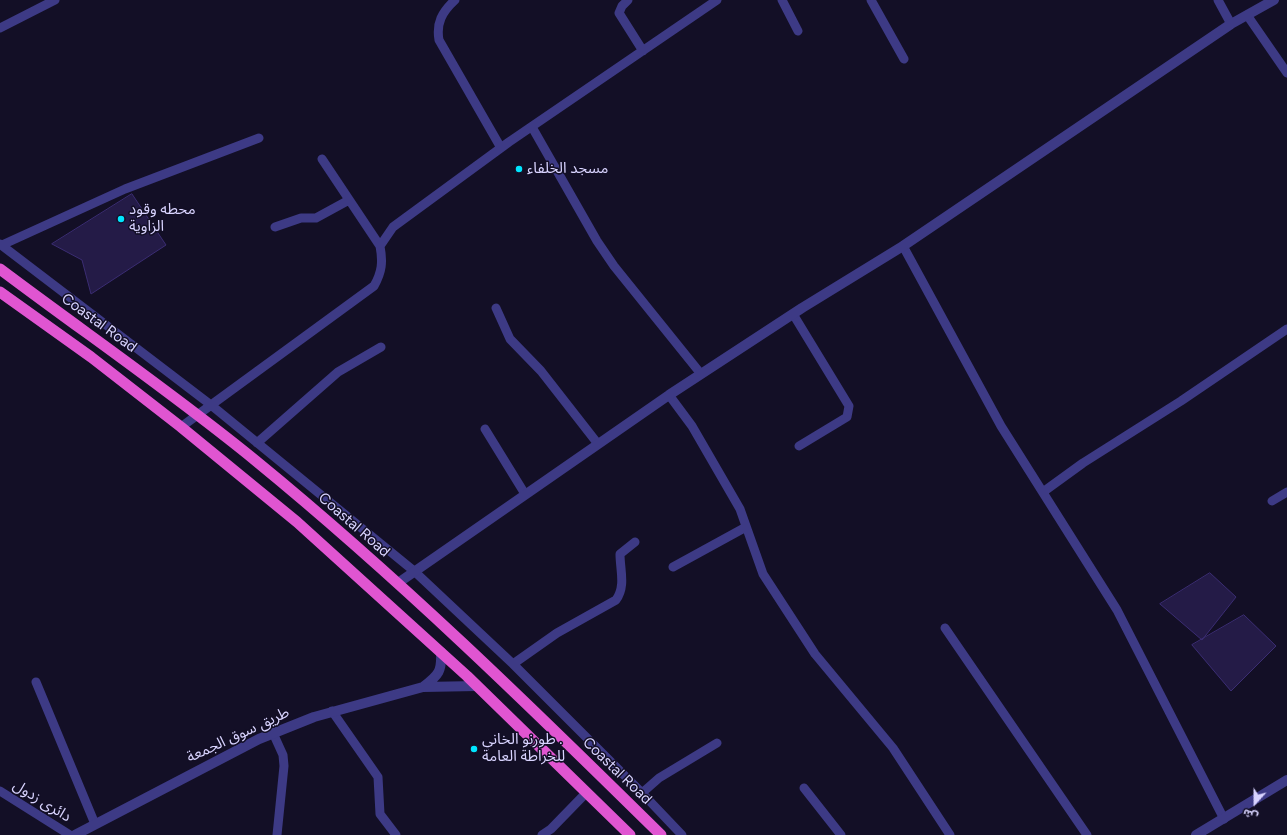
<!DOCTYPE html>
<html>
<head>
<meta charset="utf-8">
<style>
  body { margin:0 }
  #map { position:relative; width:1287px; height:835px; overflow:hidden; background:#130f26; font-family:Figtree,"Noto Sans Arabic",sans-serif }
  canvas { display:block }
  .north { position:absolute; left:1235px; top:783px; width:40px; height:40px; -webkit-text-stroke:3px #130f26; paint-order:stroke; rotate:201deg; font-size:11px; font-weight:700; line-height:16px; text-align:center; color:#d9d4ff }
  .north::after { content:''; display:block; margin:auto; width:14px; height:18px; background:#d9d4ff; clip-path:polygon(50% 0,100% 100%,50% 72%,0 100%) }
</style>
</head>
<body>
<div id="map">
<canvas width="1287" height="835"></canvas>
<div class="north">ش</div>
</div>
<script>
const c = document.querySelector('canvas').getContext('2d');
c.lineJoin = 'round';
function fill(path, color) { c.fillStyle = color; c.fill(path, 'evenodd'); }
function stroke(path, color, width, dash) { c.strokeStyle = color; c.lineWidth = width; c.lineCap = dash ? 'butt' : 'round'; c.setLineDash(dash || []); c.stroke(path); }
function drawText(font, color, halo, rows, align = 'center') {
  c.font = font + ' Figtree,"Noto Sans Arabic",sans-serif'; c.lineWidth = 3; c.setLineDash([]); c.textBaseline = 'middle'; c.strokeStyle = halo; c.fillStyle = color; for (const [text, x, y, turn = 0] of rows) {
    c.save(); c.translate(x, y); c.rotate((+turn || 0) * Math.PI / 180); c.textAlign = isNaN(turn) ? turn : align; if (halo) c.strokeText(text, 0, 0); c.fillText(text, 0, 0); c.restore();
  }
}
const building = new Path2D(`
  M132,194L166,245L91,294L82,260L52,244Z
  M1210,573L1236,597L1202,640L1160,604Z
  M1244,615L1276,646L1231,691L1192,645Z`);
fill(building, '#241b47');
stroke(building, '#3b2d73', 1);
stroke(new Path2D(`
  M455,0C442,12 436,23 439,40L501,148
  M628,0L622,6L619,13L643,51
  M782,0L798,31
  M871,0L904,59
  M1218,0L1231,24
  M1247,15L1287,73
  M0,28L55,0
  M532,127L597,241L614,266L701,374
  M275,227L301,218H316L349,200
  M0,244L211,405L414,571L513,664L642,793L682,835
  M2,245L125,189L259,138
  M380,246L393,227L509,142L717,0
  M903,246L1001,426L1117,610L1224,819
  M496,308L510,339L541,371L598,444
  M793,314L849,406L847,417L799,446
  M669,395L692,426L740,509L763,574L815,654L893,748L950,835
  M181,427L374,286C382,272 383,262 380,246L322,159
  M485,429L525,494
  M257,443L338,372L381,347
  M1043,492L1083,463L1181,401L1287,329
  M1272,501L1287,492
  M673,567L746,527
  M945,628L1087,835
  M513,664L557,633L616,600C626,586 620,570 620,554L635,542
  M36,682L95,824
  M332,711L378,777L380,814L396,835
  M273,733L283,755L284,766L277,835
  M804,788L841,835
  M0,791L70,835
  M642,793L659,778L717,743
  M542,835L551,829L586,793`), '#3d3a85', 9);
stroke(new Path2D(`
  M398,583L669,395L802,308L903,246L1231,24L1274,0
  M423,687C439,675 442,671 441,652
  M75,835L259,739L314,717L423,687L477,686
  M1196,835L1287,780`), '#3d3a85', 10);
stroke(new Path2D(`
  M0,269C85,333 173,393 256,461C398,577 530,706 661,835
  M0,292L91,357L181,427L297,522L467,676L630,835`), '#e055d1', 11);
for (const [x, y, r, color] of [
  [519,169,4,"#00e5ff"],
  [121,219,4,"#00e5ff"],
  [474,749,4,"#00e5ff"]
]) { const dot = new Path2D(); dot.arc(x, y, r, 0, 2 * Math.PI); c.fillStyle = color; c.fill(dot); stroke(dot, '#130f26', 1.5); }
drawText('15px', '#d9d4ff', '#130f26', [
  ["مسجد الخلفاء",527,169],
  ["محطه وقود",129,210],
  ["الزاوية",129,227],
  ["طورنو الخاني .",482,740],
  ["للخراطة العامة",482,757]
], 'left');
drawText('15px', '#d9d4ff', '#130f26', [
  ["Coastal Road",99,323,36],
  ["Coastal Road",354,525,41],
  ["طريق سوق الجمعة",238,735,-25],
  ["Coastal Road",617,771,44],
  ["دائرى زدول",42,801,32]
]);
</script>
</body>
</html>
